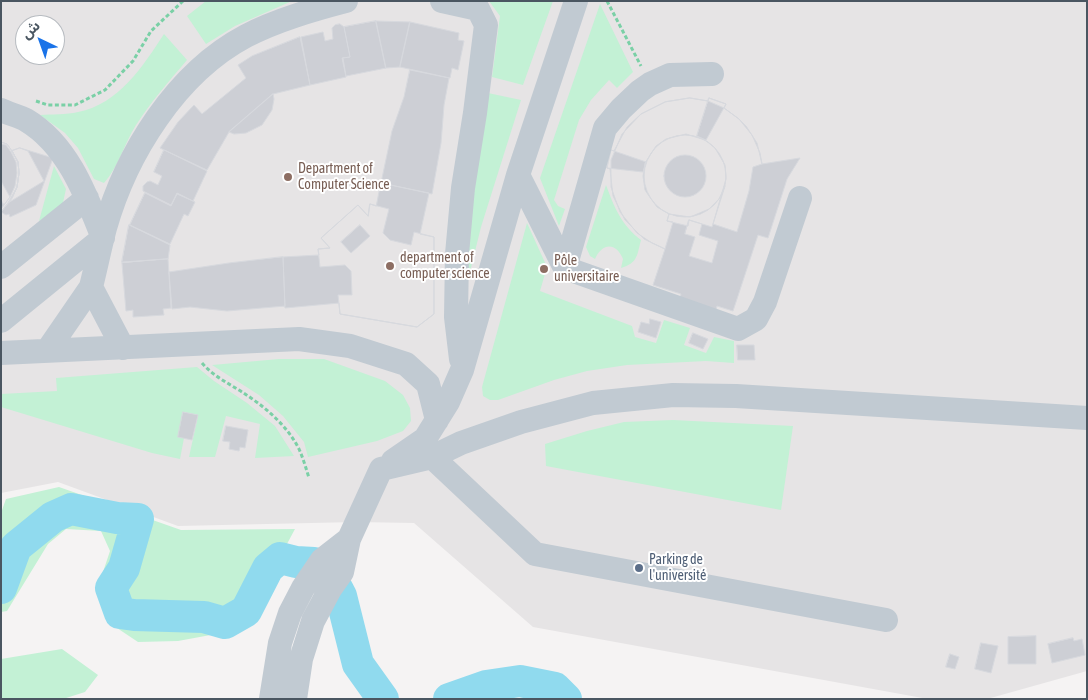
<!DOCTYPE html>
<html>
<head>
<meta charset="utf-8">
<style>
  body { margin:0 }
  #map { position:relative; width:1088px; height:700px; overflow:hidden; background:#f5f3f3; font-family:"Asap Condensed","Noto Sans Arabic",sans-serif }
  canvas { display:block }
  .frame { position:absolute; inset:0; border:2px solid #4a5661; pointer-events:none }
  .north { position:absolute; left:15px; top:15px; width:50px; height:50px; box-sizing:border-box; background:#fff; border:1px solid #b7bbc0; border-radius:50%; rotate:318deg; font-size:14px; font-weight:700; line-height:20px; text-align:center; color:#4a5661 }
  .north::after { content:''; display:block; margin:auto; width:18px; height:22px; background:#1a73e8; clip-path:polygon(50% 0,100% 100%,50% 72%,0 100%) }
</style>
</head>
<body>
<div id="map">
<canvas width="1088" height="700"></canvas>
<div class="frame"></div>
<div class="north">ش</div>
</div>
<script>
const c = document.querySelector('canvas').getContext('2d');
c.lineJoin = 'round';
function fill(path, color) { c.fillStyle = color; c.fill(path, 'evenodd'); }
function stroke(path, color, width, dash) { c.strokeStyle = color; c.lineWidth = width; c.lineCap = dash ? 'butt' : 'round'; c.setLineDash(dash || []); c.stroke(path); }
function drawText(font, color, halo, rows, align = 'center') {
  c.font = font + ' "Asap Condensed",sans-serif'; c.lineWidth = 4; c.setLineDash([]); c.textBaseline = 'middle'; c.strokeStyle = halo; c.fillStyle = color; for (const [text, x, y, turn = 0] of rows) {
    c.save(); c.translate(x, y); c.rotate((+turn || 0) * Math.PI / 180); c.textAlign = isNaN(turn) ? turn : align; if (halo) c.strokeText(text, 0, 0); c.fillText(text, 0, 0); c.restore();
  }
}
fill(new Path2D(`
  M1,1H1087V671L987,699H928L533,627L414,523L356,522L178,526L58,482L1,493ZM25,25H55V55H25Z`), '#e6e4e5');
fill(new Path2D(`
  M206,1H292L235,26L206,44L187,16Z
  M489,1H553L523,85L492,77L500,16Z
  M600,4L633,72L617,88L609,80L591,100L579,120L554,200L558,206L565,209L559,226L540,178Z
  M164,34L187,60C169,81 151,102 136,125C124,144 119,166 104,183L94,179L78,148L65,133L40,115C52,114 66,115 78,112C119,104 143,66 164,34Z
  M488,93L521,100L481,227L464,296L463,268Z
  M54,166L66,189L62,207L39,221Z
  M606,185C614,207 622,226 641,240C637,255 638,263 621,268L623,259C616,242 602,243 595,259L590,256L586,247Z
  M527,223L547,267L540,291L632,326L635,337L656,343L664,320L690,328L684,345L706,353L714,337L734,341V363L706,361L627,365L587,371L554,380L498,400H490L483,396L482,387Z
  M279,359H324L385,381L403,395L410,408L411,421L403,431L377,441L308,457L304,442L283,416L259,395L212,365Z
  M197,367L214,381L247,403L275,426L294,456L255,458L260,424L226,416L215,457H189L198,416L184,438L180,459L152,453L1,407V394L57,391L56,378Z
  M673,420L793,426L781,510L546,466L545,444L587,431L624,422Z
  M59,487L181,530L295,529L273,570L250,622L216,634L178,641L138,642L108,622L98,587L110,551L101,531L66,529L48,544L7,611L1,612V513L6,499Z
  M62,649L98,675L85,692L63,699H1V659Z`), '#c3f1d5');
stroke(new Path2D(`
  M326,573L331,577L341,596L358,664L383,699
  M1,588L16,547L53,517L71,509L117,518L138,519L124,568L111,588L120,613L134,615L204,617L225,623L246,611L268,568L280,558L296,562L314,563
  M449,699L486,686L520,681L555,688L566,699`), '#90daee', 32);
const building = new Path2D(`
  M376,21L386,68L346,76L343,58L350,57L344,27Z
  M376,21L410,22L400,67L386,68Z
  M410,22L459,33L458,40L464,41L458,70L452,68L450,78L400,67Z
  M340,24L344,27L350,57L342,58L346,77L310,85L301,37L323,32L325,41L333,39L332,28L335,25Z
  M300,37L310,85L273,94L229,132L207,170L160,148L178,122L194,105L202,114L246,78L238,65L252,56Z
  M410,70L449,78L444,105L441,143L432,194L381,183L392,131L404,97Z
  M273,94L274,99L272,110L262,125L246,133L234,134L229,132Z
  M690,98L708,101L709,98L726,104L724,108L739,119L752,135L760,153L762,164L800,158L787,179L768,238L758,235L733,311L717,306L716,310L680,298L681,294L653,285L665,249L644,239L625,220L613,196L610,169L607,168L611,150L614,151L627,127L641,114L665,102Z
  M690,98L708,101L724,108L739,119L746,126L757,143L762,164L753,167L749,191L737,232L713,224L726,179L725,165L715,148L705,140L686,134L666,139L656,146L645,163L643,176L645,190L649,196L657,207L669,214L667,221L673,222L665,249L652,243L637,233L620,212L611,187V160L622,134L641,114L665,102Z
  M709,98L726,104L706,140L697,136Z
  M644 176a41 41 0 1 1 82 0a41 41 0 1 1-82 0Z
  M1,142L7,144L12,151L18,162L19,173L17,187L12,198L1,212Z
  M1,142L7,144L12,151L18,162L19,173L17,187L12,198L1,212Z
  M1,144L6,145L11,152L16,162L17,173L15,186L10,197L1,209Z
  M20,148L53,158L36,205L10,217L9,214L6,215L1,212L12,198L17,187L19,173L18,162L12,151Z
  M20,148L28,151L44,181L8,203L17,187L19,173L18,162L12,151Z
  M164,150L207,171L193,201L177,193L171,205L143,191V186L147,182L150,181L158,185L162,176L154,172Z
  M611,150L646,162L643,172L607,168Z
  M664 176a21 21 0 1 1 42 0a21 21 0 1 1-42 0Z
  M1,181L10,197L4,205L1,200Z
  M381,183L429,193L420,234L434,237V314L417,327L340,314L339,303L285,308L283,257L319,255L318,249L330,248L321,238L358,205L368,216L370,204L376,206Z
  M725,186L712,227L689,220L688,226L667,221L669,214L690,217L709,209L719,199Z
  M145,193L171,206L177,194L195,202L188,216L184,214L170,244L130,225Z
  M370,204L389,209L383,233L390,240L411,245L414,232L434,237V314L417,327L340,314L338,295H352L351,271L345,265L320,267L318,249L330,248L321,238L358,205L368,216Z
  M689,220L702,224L699,235L718,241L712,263L689,256L695,237L685,234Z
  M129,225L170,245L168,259L122,262Z
  M360,225L370,236L351,253L341,242Z
  M283,257L285,306L227,311L190,307L172,309L169,272L229,263Z
  M168,259L171,308L163,309L164,315L133,317V310L126,311L122,263Z
  M650,319L661,322L656,338L638,332L641,322L649,324Z
  M693,333L708,339L703,349L689,343Z
  M737,345H754L755,360H738Z
  M183,412L198,415L192,440L178,437Z
  M226,426L248,430L245,448L240,447L239,451L229,449L230,442L223,441Z
  M1036,636V664H1008V637Z
  M1073,638L1074,641L1082,639L1085,655L1052,663L1048,644Z
  M981,643L998,646L991,673L975,669Z
  M950,654L959,657L955,669L946,667Z`);
fill(building, '#cdcfd5');
stroke(building, '#d7d9de', 1);
stroke(new Path2D(`
  M607,1L641,66
  M36,101L48,105H75L105,90L133,61L151,31L183,1
  M202,363C213,376 228,383 242,392C264,406 287,425 299,449C303,458 306,468 309,478`), '#7ad0a6', 3, [4, 2.5]);
stroke(new Path2D(`
  M442,1L478,9L486,25L475,113L463,188L457,254L456,317L461,359
  M1,110C9,114 19,116 26,120C68,145 86,195 103,238L1,321
  M518,175L565,268L738,329L756,319L765,302L800,198
  M1,267L87,198
  M565,268L605,128L621,109L640,91L650,84L670,75L712,74
  M123,348L91,287C96,267 100,247 105,228C126,154 176,73 246,36C277,20 312,10 346,1
  M47,351L91,287
  M1,353L299,339L350,346L406,364L428,384L437,420
  M432,457L535,554L886,620
  M393,461L425,439L448,402L462,370L518,175L576,1
  M381,469L432,457L461,443L521,422L593,403L673,395L736,396L1087,418
  M271,699L280,643L290,613L303,588L322,560L349,539
  M295,699L301,659L313,621L330,589L342,572L349,539L381,469`), '#c1cad2', 24);
for (const [x, y, r, color] of [
  [288,177,5,"#8d6e63"],
  [390,266,5,"#8d6e63"],
  [544,269,5,"#8d6e63"],
  [639,568,5,"#5c6f8a"]
]) { const dot = new Path2D(); dot.arc(x, y, r, 0, 2 * Math.PI); c.fillStyle = color; c.fill(dot); stroke(dot, '#fff', 2); }
drawText('14px', '#785e54', '#fff', [
  ["Department of",298,169],
  ["Computer Science",298,185],
  ["department of",400,258],
  ["computer science",400,274],
  ["Pôle",554,261],
  ["universitaire",554,277]
], 'left');
drawText('14px', '#4e5e75', '#fff', [
  ["Parking de",649,560],
  ["l'université",649,576]
], 'left');
</script>
</body>
</html>
